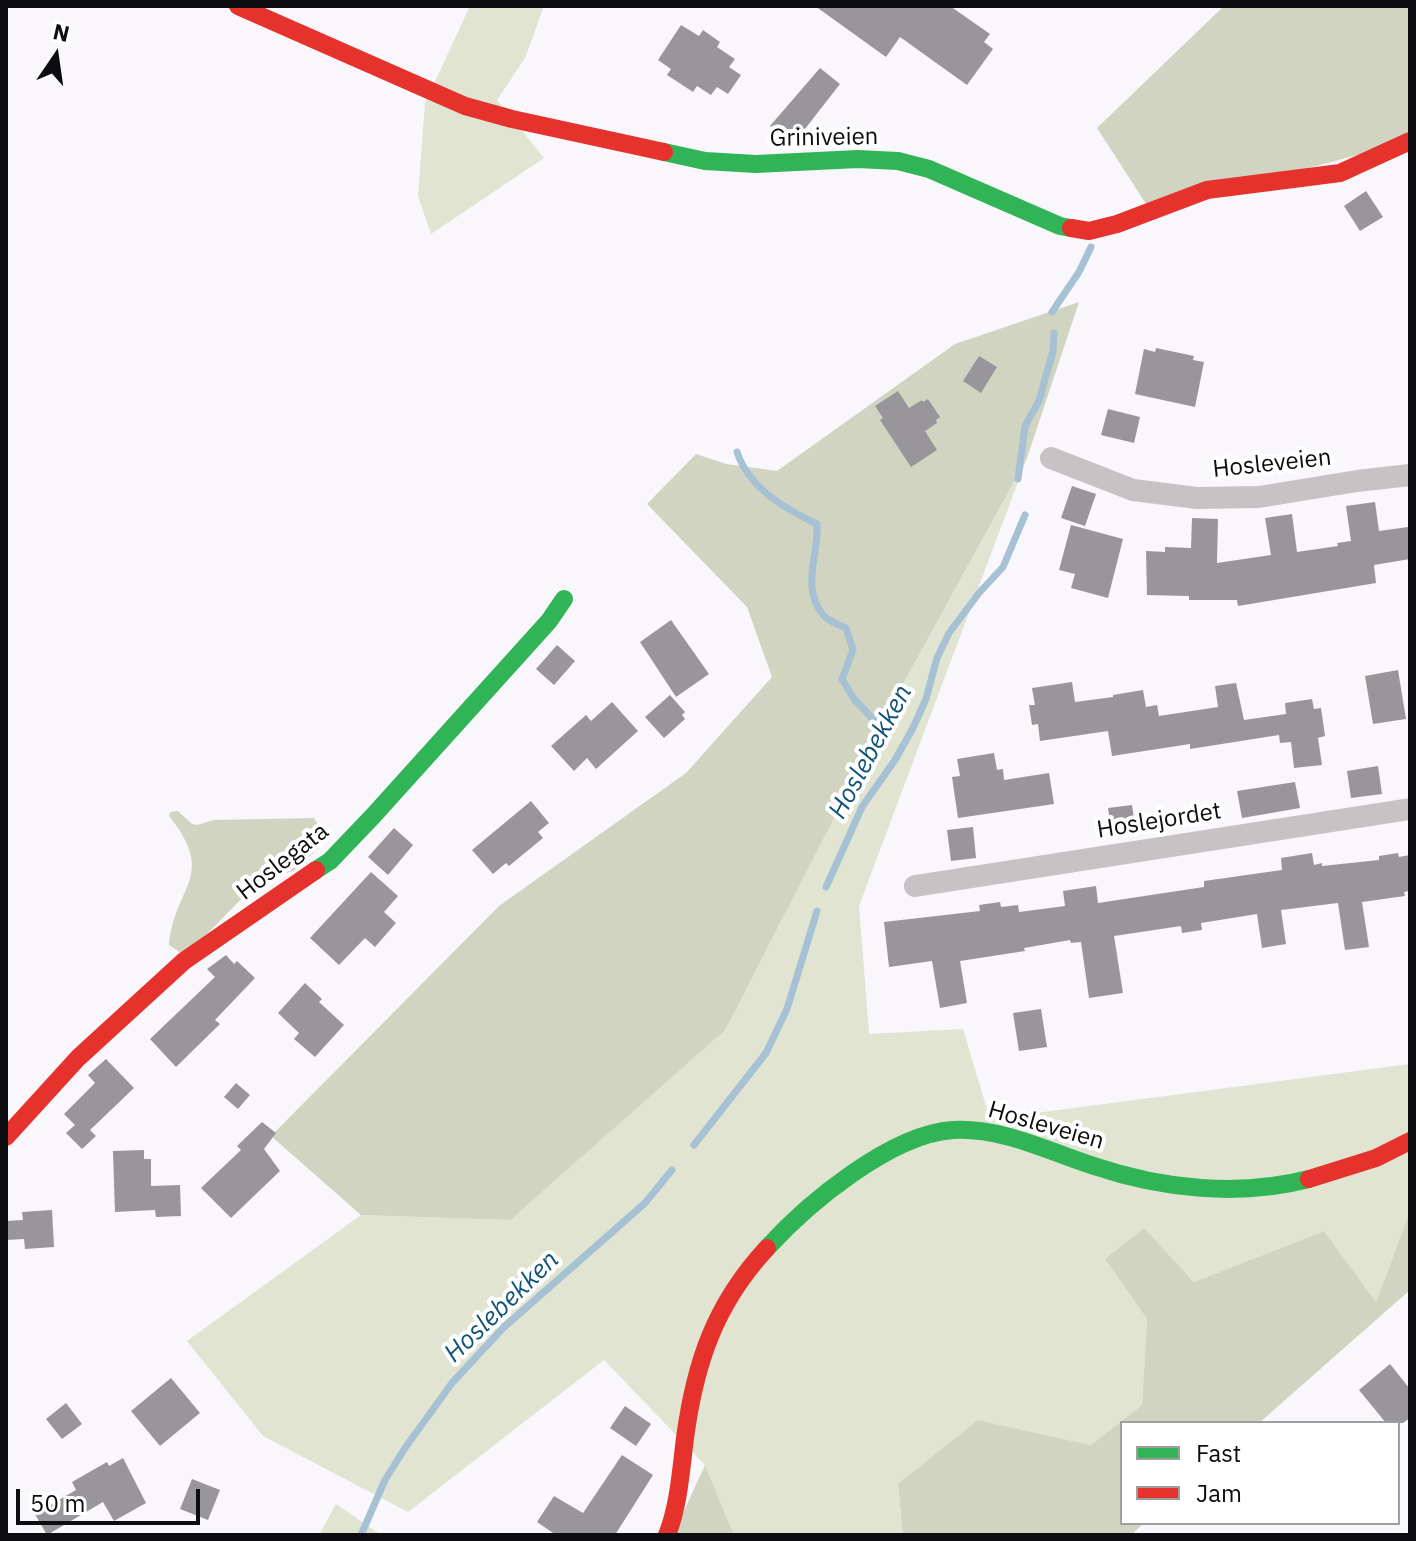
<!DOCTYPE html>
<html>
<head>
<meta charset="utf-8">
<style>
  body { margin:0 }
  #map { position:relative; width:1416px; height:1541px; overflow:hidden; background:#f9f6fc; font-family:"IBM Plex Sans",sans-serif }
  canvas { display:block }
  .frame { position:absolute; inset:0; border:8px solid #0d0c10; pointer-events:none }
  .legend { position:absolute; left:1120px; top:1421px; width:280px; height:104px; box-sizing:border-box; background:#fff; border:2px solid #9e9e9f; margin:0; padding:10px 14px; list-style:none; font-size:24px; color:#0d0c10 }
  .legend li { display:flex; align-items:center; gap:16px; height:40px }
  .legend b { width:40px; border:2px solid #9e9e9f }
  .north { position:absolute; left:16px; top:16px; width:80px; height:80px; -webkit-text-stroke:6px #fff; paint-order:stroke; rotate:13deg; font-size:22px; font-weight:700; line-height:32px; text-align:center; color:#0d0c10 }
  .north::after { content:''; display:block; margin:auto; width:28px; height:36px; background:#0d0c10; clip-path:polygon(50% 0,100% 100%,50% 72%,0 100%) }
  .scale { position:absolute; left:16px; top:1489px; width:184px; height:36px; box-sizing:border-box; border:4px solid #0d0c10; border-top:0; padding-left:10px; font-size:24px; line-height:28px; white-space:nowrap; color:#0d0c10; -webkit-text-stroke:6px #fff; paint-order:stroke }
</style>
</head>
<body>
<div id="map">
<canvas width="1416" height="1541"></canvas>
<div class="frame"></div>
<ul class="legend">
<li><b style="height:10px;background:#30b455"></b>Fast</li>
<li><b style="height:10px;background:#e5322d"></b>Jam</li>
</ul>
<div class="north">N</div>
<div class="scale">50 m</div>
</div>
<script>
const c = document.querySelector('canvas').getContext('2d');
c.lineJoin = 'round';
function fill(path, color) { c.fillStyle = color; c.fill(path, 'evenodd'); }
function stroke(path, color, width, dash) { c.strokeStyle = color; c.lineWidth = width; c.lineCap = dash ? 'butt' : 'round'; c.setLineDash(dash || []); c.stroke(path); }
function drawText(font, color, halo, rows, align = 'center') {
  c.font = font + ' "IBM Plex Sans",sans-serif'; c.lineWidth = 8; c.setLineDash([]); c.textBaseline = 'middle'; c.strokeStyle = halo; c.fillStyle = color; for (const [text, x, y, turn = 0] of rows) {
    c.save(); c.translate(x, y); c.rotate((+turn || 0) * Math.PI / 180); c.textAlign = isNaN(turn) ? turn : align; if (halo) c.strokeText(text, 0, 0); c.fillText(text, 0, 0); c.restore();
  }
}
fill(new Path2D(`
  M470,6H544L525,58L497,100L544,158L431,234L418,196L425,103Z
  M1027,458L859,906L869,1034L963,1029L990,1119L1410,1064V1211L1376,1302L1324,1231L1194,1282L1144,1228L1105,1259L1147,1319L1142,1405L1091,1445L978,1420L898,1484L903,1535H734L705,1465L604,1360L408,1512L263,1436L187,1341L361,1215L510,1220L897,695Z
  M336,1504L381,1535H319Z`), '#e1e4d1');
fill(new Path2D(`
  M1224,6H1410V141L1150,210L1097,128Z
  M1079,302L1027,458L897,695L725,1030L510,1220L361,1215L271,1136L499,906L686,773L772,677L747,607L647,504L696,454L726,464L777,471L955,344Z
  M178,811L192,824L197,825L214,820L314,818L327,840L295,870L256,884L203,938L181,953L169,945C174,886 218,877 169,816L170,812Z
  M1410,1211V1290L1259,1423H1122V1523H1144L1131,1535H903L898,1484L978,1420L1091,1445L1142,1405L1147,1319L1105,1259L1144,1228L1194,1282L1324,1231L1376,1302Z
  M705,1465L734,1535H673Z`), '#d0d4c0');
stroke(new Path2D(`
  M1052,312L1079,272L1091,247
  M737,452C749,488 785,509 817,524C819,555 800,589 824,616C829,621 839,625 846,628L853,650L842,679L854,699L888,735
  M1018,479L1025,426L1039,401L1053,351L1054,333
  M826,887L862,807L895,760L913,728L926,699L937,658L949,633L979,593L1003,567L1025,515
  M694,1145L766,1053L787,1009L817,911
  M361,1535L385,1480L405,1448L452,1383L503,1328L645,1203L672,1170`), '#a6c0d4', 7);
fill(new Path2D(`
  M815,6H950L990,34L984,42L993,49L967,85L900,37L886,57Z
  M681,25L699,36L703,30L720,42L717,47L735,59L729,67L741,75L728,94L717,87L711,95L697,86L693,92L667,75L671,69L658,60Z
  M820,68L840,84L794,143H790L770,126Z
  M1366,191L1383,217L1360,231L1344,206Z
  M1156,348L1194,356L1193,360L1204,362L1195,407L1135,394L1144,349L1155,352Z
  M979,356L997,367L981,393L963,381Z
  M898,391L909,408L922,400L923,402L928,399L940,417L936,420L937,423L925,431L937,450L911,467L880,420L883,418L875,406Z
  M1108,409L1140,417L1134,443L1101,435Z
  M1072,486L1096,494L1085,526L1061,518Z
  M1375,502L1379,531L1408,527L1410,538V559L1374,565L1376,583L1238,606L1237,600H1189V596L1147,595L1146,551L1165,552V547L1191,548L1192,518L1218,519L1217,563L1271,555L1265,518L1292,514L1297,552L1338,546L1337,543L1351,541L1346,506Z
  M1071,525L1123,539L1108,598L1071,588L1075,574L1059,570Z
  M671,620L709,674L676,697L640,642Z
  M557,645L575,661L554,685L536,669Z
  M1398,670L1406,719L1373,724L1365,676Z
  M1072,682L1075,702L1113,697V695L1143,690L1146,707L1157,705L1159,716L1218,707L1215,686L1236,683L1244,720L1286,714L1285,703L1312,699L1314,709L1321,708L1325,736L1318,738L1322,765L1294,768L1291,742L1280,743L1279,735L1190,749V744L1112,756L1108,731L1040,741L1038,724L1032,725L1029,705H1035L1032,688Z
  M670,695L685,712L682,715L685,719L664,738L645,717Z
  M612,702L638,731L596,769L587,758L574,771L551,746L586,715L591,721Z
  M994,753L997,770L1003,769L1004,780L1049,773L1054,804L958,818L952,777L960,776L957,759Z
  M1378,766L1382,794L1351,798L1347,771Z
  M1295,782L1300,808L1242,818L1237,791Z
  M531,801L549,823L538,832L543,838L509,866L506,863L493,874L472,850Z
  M1132,805L1136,832L1112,835L1108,808Z
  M973,827L976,858L951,861L947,830Z
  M394,828L413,845L388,875L368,857Z
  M1312,853L1314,865L1322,863V866L1379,860V856L1398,853L1399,857L1410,855V891L1404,892L1405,896L1362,902L1369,947L1345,950L1338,903L1281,910L1286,944L1262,948L1257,914L1201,923L1202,930L1182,933L1181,926L1114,936L1123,993L1089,998L1081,942L1071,943L1070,940L1024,948L1025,951L960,961L967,1003L940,1008L932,961L889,967L884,922L980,911L979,905L1000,902L1001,907L1018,905L1019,912L1065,906L1063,891L1096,886L1098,903L1204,887V881L1282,870L1281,858Z
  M371,872L398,896L384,912L396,923L375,947L365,938L339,965L310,938Z
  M226,955L234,964L237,961L255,978L215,1020L220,1024L176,1067L150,1039L215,977L207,969Z
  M305,983L322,999L319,1002L344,1025L315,1057L294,1039L299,1033L278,1013Z
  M1041,1009L1047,1047L1019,1051L1013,1013Z
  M106,1059L134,1088L90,1130L96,1136L82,1149L66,1133L75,1125L64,1114L95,1083L88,1075Z
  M236,1083L250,1095L238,1109L224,1097Z
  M262,1122L276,1133L264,1149L280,1171L231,1218L201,1188L241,1150L237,1146Z
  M144,1150V1159H151V1186L180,1185L181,1216L156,1217L155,1210L115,1212L113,1151Z
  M52,1210L54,1247L25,1249L24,1239L6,1240V1221L23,1220L22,1212Z
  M1390,1364L1410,1389V1418L1403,1423H1386L1359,1390Z
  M171,1378L200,1413L160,1446L131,1411Z
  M66,1403L82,1424L62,1439L46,1419Z
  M625,1406L651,1424L636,1446L610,1428Z
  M622,1455L653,1475L615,1535H556L537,1522L554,1496L583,1513Z
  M123,1458L146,1503L114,1521L103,1502L47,1535L35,1514L76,1490L72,1482L107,1462L109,1466Z
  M192,1479L220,1490L208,1520L180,1509Z`), '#98969b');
stroke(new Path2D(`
  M1051,458L1133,490L1197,498L1259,497L1357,481L1410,475
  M915,886L1410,809`), '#c6c3c4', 22);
stroke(new Path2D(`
  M664,152L705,161L756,164L858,159L898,161L929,169L1060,226L1071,228
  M316,870L330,861L373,816L549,621L564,599
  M767,1248C808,1203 891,1134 953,1130C1001,1127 1050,1152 1094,1166C1162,1189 1239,1197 1309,1179`), '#30b455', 18);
stroke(new Path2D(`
  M238,6L465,106L512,119L664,152
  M1071,228L1089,231L1117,224L1207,190L1340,173L1410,141
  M6,1137L78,1058L184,961L316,870
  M1309,1179L1376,1158L1410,1141
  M667,1535C679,1505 681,1469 685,1438C695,1363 715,1304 767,1248`), '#e5322d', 18);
drawText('24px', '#0d0c10', '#fff', [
  ["Griniveien",824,138,-1],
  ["Hosleveien",1272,464,-6],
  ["Hoslejordet",1159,821,-9],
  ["Hoslegata",283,862,-38],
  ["Hosleveien",1046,1126,16]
]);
drawText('italic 26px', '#115377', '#fff', [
  ["Hoslebekken",871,752,-62],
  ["Hoslebekken",502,1307,-44]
]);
</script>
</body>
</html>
